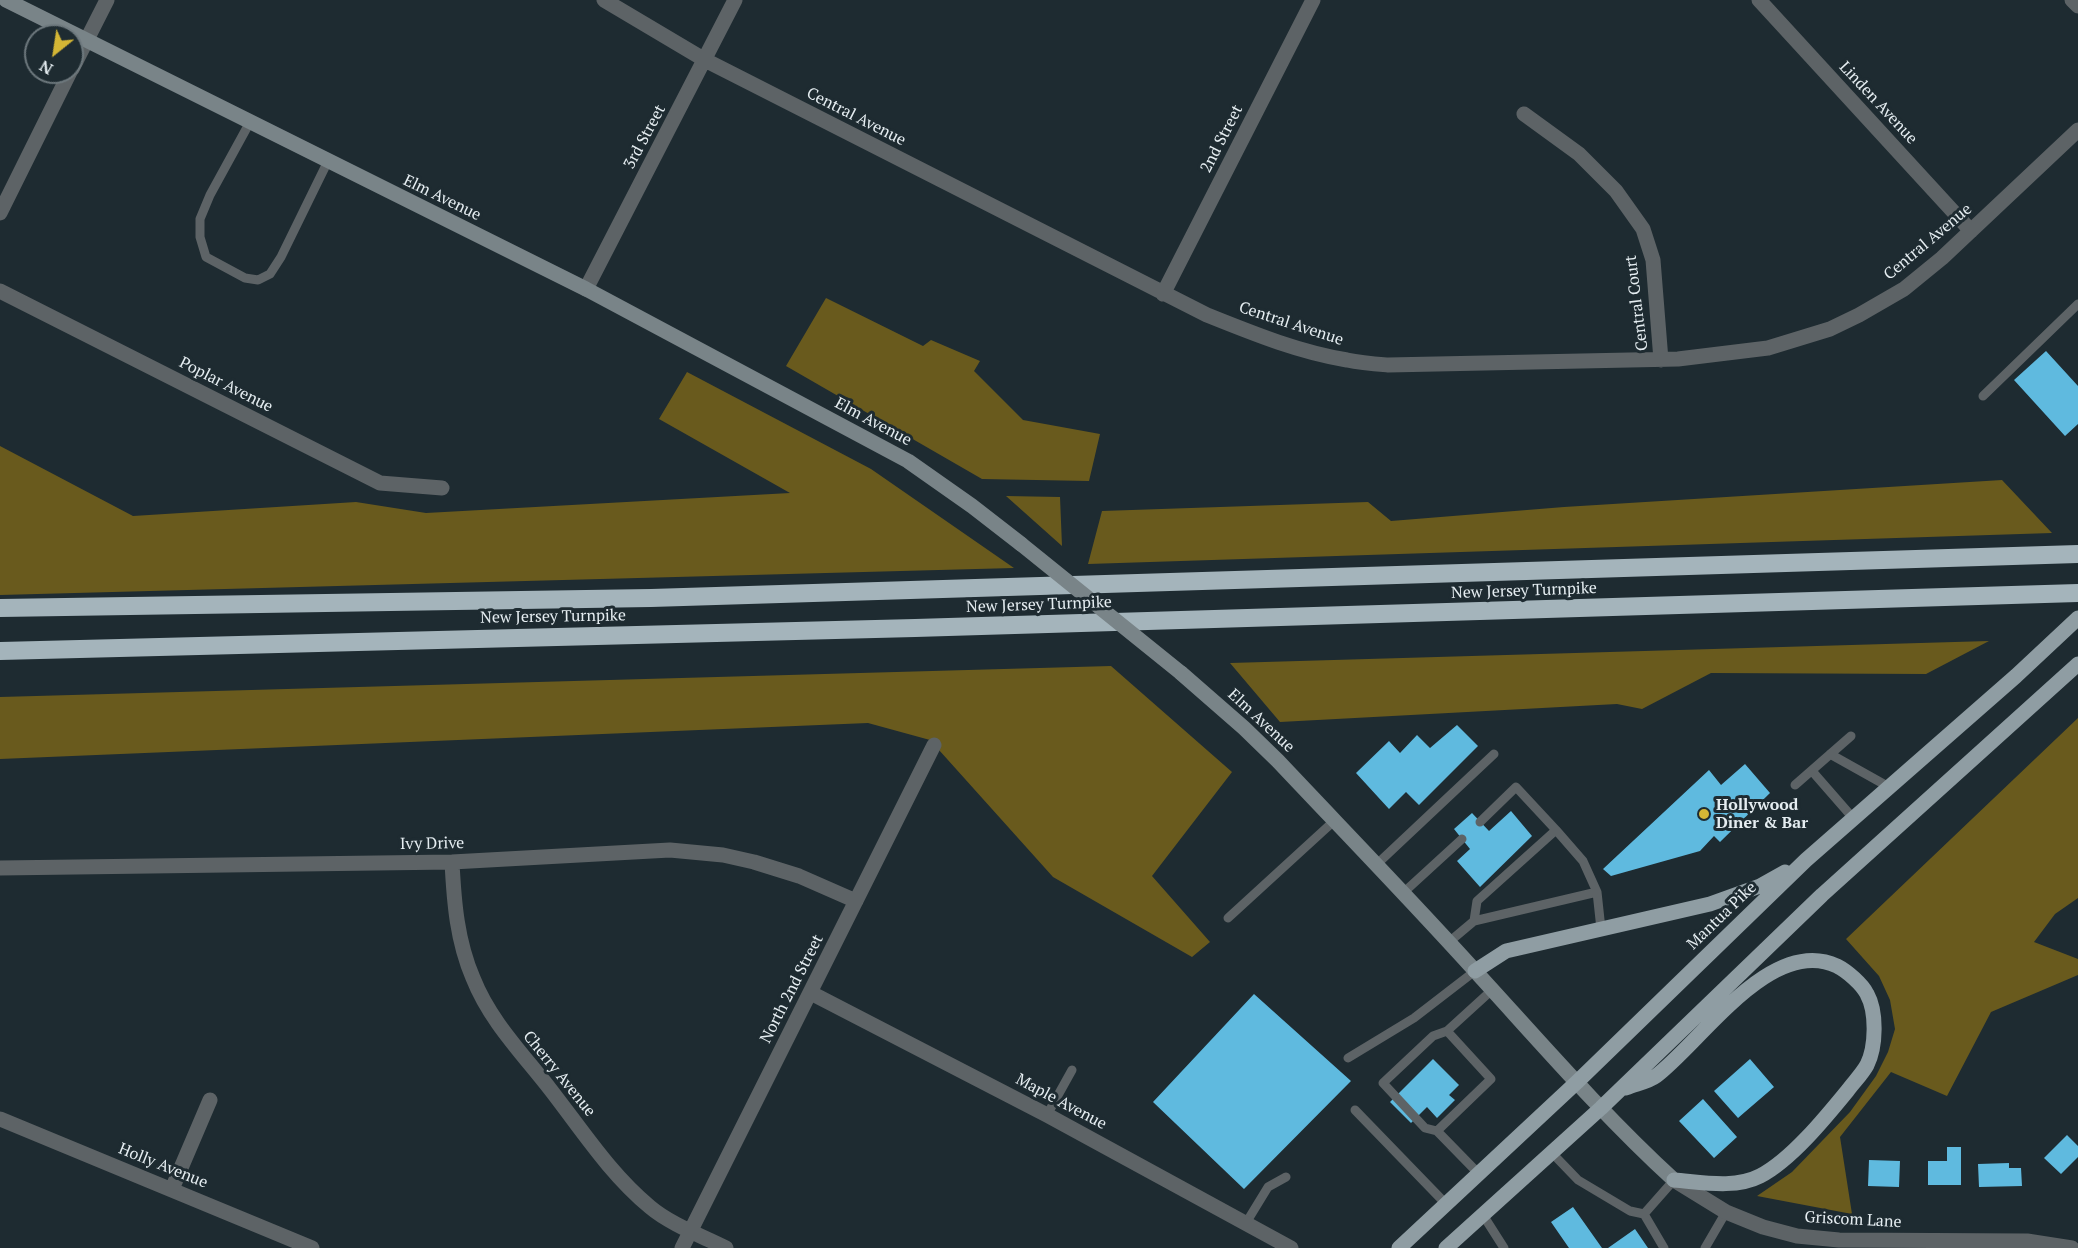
<!DOCTYPE html>
<html>
<head>
<meta charset="utf-8">
<style>
  body { margin:0 }
  #map { position:relative; width:2078px; height:1248px; overflow:hidden; background:#1e2b31; font-family:"PT Serif",serif }
  canvas { display:block }
  .north { position:absolute; left:24px; top:24px; width:60px; height:60px; box-sizing:border-box; background:#1e2b31; border:2px solid #6e797e; border-radius:50%; rotate:210deg; font-size:16px; font-weight:700; line-height:24px; text-align:center; color:#e5edf1 }
  .north::after { content:''; display:block; margin:auto; width:21px; height:27px; background:#d4b635; clip-path:polygon(50% 0,100% 100%,50% 72%,0 100%) }
</style>
</head>
<body>
<div id="map">
<canvas width="2078" height="1248"></canvas>
<div class="north">N</div>
</div>
<script>
const c = document.querySelector('canvas').getContext('2d');
c.lineJoin = 'round';
function fill(path, color) { c.fillStyle = color; c.fill(path, 'evenodd'); }
function stroke(path, color, width, dash) { c.strokeStyle = color; c.lineWidth = width; c.lineCap = dash ? 'butt' : 'round'; c.setLineDash(dash || []); c.stroke(path); }
function drawText(font, color, halo, rows, align = 'center') {
  c.font = font + ' "PT Serif",serif'; c.lineWidth = 6; c.setLineDash([]); c.textBaseline = 'middle'; c.strokeStyle = halo; c.fillStyle = color; for (const [text, x, y, turn = 0] of rows) {
    c.save(); c.translate(x, y); c.rotate((+turn || 0) * Math.PI / 180); c.textAlign = isNaN(turn) ? turn : align; if (halo) c.strokeText(text, 0, 0); c.fillText(text, 0, 0); c.restore();
  }
}
fill(new Path2D(`
  M826,298L923,346L931,340L980,361L974,371L1023,420L1100,434L1089,481L982,479L786,366Z
  M687,372L871,469L1014,568L0,595V446L133,516L356,502L426,513L790,493L659,419Z
  M2002,480L2052,533L1088,564L1102,511L1368,502L1391,521L1564,507Z
  M1006,496L1060,497L1062,546Z
  M1989,641L1926,674L1711,673L1642,709L1617,704L1280,722L1230,663Z
  M1111,666L1232,772L1152,876L1210,942L1192,957L1053,877L930,740L868,723L0,759V697Z
  M2078,718V898L2055,914L2034,942L2078,959V975L1991,1012L1947,1096L1891,1072L1840,1137L1852,1214L1757,1196L1792,1172L1850,1112L1876,1076L1888,1052L1895,1029L1890,1000L1879,976L1846,939Z`), '#695a1d');
fill(new Path2D(`
  M2046,351L2078,386V424L2065,436L2014,380Z
  M1457,725L1478,746L1419,805L1406,792L1389,809L1356,773L1389,741L1400,753L1417,735L1430,748Z
  M1745,764L1770,793L1720,842L1714,836L1700,851L1611,876L1603,869L1709,770L1721,785Z
  M1511,811L1532,836L1480,887L1457,861L1470,849L1454,829L1472,813L1489,831Z
  M1254,994L1351,1081L1244,1189L1153,1102Z
  M1433,1059L1459,1085L1449,1095L1455,1100L1437,1118L1427,1107L1411,1123L1390,1102Z
  M1750,1059L1774,1087L1738,1118L1714,1091Z
  M1703,1099L1737,1137L1714,1158L1679,1121Z
  M2067,1135L2078,1146V1157L2061,1174L2044,1158Z
  M1947,1147H1961V1185H1928V1161H1947Z
  M1869,1160L1900,1161L1899,1187L1868,1186Z
  M2009,1163V1168H2021L2022,1186L1979,1187L1978,1164Z
  M1573,1207L1602,1248H1569L1551,1222Z
  M1635,1229L1648,1248H1608Z`), '#5fbadf');
stroke(new Path2D(`
  M250,122L210,195L200,219V237L206,257L245,278L258,280L270,274L281,257L328,161
  M1983,396L2078,304
  M1830,754L1889,787
  M1812,771L1853,818
  M1795,785L1851,736
  M1556,830L1583,861L1597,892L1601,929
  M1376,865L1494,754
  M1403,893L1462,839
  M1228,918L1334,821
  M1474,921L1477,901L1556,830L1516,787L1480,822
  M1449,942L1474,921L1597,892
  M1348,1058L1414,1018L1475,971
  M1355,1110L1446,1204
  M1047,1115L1072,1070
  M1437,1131L1491,1079L1447,1031
  M1552,1153L1578,1180L1630,1211L1644,1214L1674,1180
  M1479,1174L1437,1131L1425,1128L1383,1083L1433,1036L1447,1031L1492,990
  M1644,1214L1664,1248
  M1483,1215L1504,1248
  M1246,1223L1268,1187L1286,1177
  M1705,1248L1726,1212`), '#5d6366', 9);
stroke(new Path2D(`
  M604,0L705,60L1207,315C1252,333 1298,352 1347,360C1361,363 1375,364 1388,365L1678,359L1768,348L1830,329L1859,315L1904,289L1942,258L2078,130
  M1759,0L1971,231
  M2072,0L2078,6
  M72,69L107,0
  M1524,114L1579,154L1616,191L1643,229L1653,260L1661,360
  M0,213L70,72
  M586,289L735,0
  M0,291L380,483L442,488
  M1163,294L1313,0
  M452,862C454,902 457,941 473,978C490,1021 522,1053 550,1089C582,1130 610,1174 650,1207C670,1224 702,1236 726,1248
  M0,868L452,862L670,850L723,855L754,862L799,876L856,901
  M811,993L1047,1115L1291,1248
  M0,1119L312,1248
  M1674,1180L1726,1212L1763,1227L1797,1236L1839,1240L2027,1241L2072,1248
  M172,1189L210,1100
  M682,1248L934,745`), '#5d6366', 15);
stroke(new Path2D(`
  M6,0L586,289L908,461L972,506L1021,544
  M1181,673L1244,728L1278,761C1344,831 1412,901 1477,973C1541,1043 1604,1116 1674,1180`), '#798488', 15);
stroke(new Path2D(`
  M1475,971L1506,951L1710,904L1760,886L1785,872
  M1626,1088C1635,1084 1648,1082 1656,1076C1701,1042 1771,935 1837,966C1847,971 1862,984 1867,994C1877,1012 1876,1047 1867,1065C1862,1074 1854,1082 1848,1090C1826,1117 1791,1160 1760,1176C1735,1189 1701,1182 1674,1180
  M1399,1248L1577,1082L1806,860L2016,676L2078,618
  M1446,1248L1601,1108L1822,895L2078,664`), '#8f9da3', 15);
stroke(new Path2D(`
  M0,608L651,598L2078,554
  M0,651L915,628L2078,593`), '#a4b4bb', 18);
stroke(new Path2D(`
  M1021,544L1181,673`), '#798488', 15);
for (const [x, y, r, color] of [
  [1704,814,6,"#d4b635"]
]) { const dot = new Path2D(); dot.arc(x, y, r, 0, 2 * Math.PI); c.fillStyle = color; c.fill(dot); stroke(dot, '#1e2b31', 2); }
drawText('16px', '#e5edf1', '#1e2b31', [
  ["Linden Avenue",1878,103,47],
  ["Central Avenue",856,117,27],
  ["3rd Street",645,137,-62],
  ["2nd Street",1222,139,-63],
  ["Elm Avenue",442,198,26],
  ["Central Avenue",1928,242,-40],
  ["Central Court",1637,303,-97],
  ["Central Avenue",1291,324,18],
  ["Poplar Avenue",226,385,27],
  ["Elm Avenue",873,422,28],
  ["New Jersey Turnpike",1524,591,-2],
  ["New Jersey Turnpike",1039,605,-2],
  ["New Jersey Turnpike",553,617,-1],
  ["Elm Avenue",1261,721,43],
  ["Ivy Drive",432,844,-1],
  ["Mantua Pike",1722,916,-44],
  ["North 2nd Street",792,989,-63],
  ["Cherry Avenue",559,1074,51],
  ["Maple Avenue",1061,1102,28],
  ["Holly Avenue",163,1166,22],
  ["Griscom Lane",1853,1220,3]
]);
drawText('bold 16px', '#e5edf1', '#1e2b31', [
  ["Hollywood",1716,805],
  ["Diner & Bar",1716,823]
], 'left');
</script>
</body>
</html>
